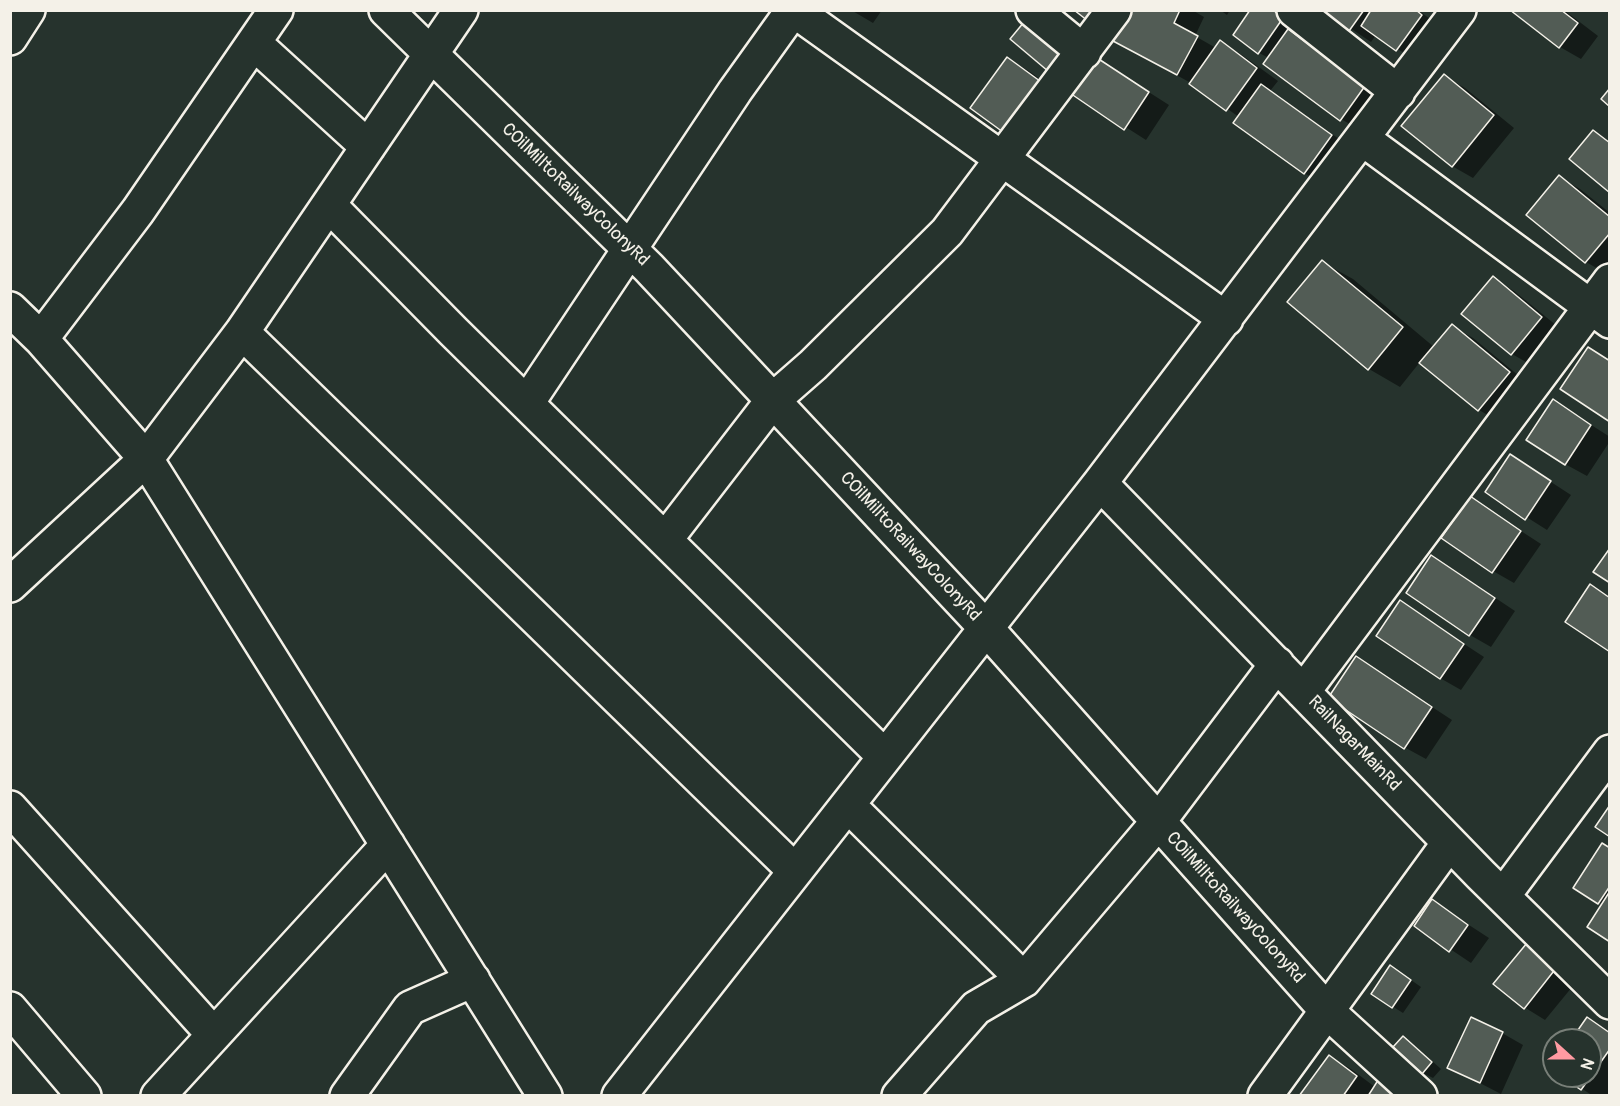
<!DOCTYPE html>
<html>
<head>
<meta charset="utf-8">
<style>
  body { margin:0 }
  #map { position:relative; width:1620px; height:1106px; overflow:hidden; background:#26332d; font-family:Pangolin,sans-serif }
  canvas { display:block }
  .frame { position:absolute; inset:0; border:12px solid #f4f1e8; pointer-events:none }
  .north { position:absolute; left:1542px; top:1028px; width:60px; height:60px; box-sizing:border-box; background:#26332d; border:2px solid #787f78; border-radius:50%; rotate:111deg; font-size:16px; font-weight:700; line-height:24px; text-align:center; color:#f4f1e8 }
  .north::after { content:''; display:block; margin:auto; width:21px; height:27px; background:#ff9aa2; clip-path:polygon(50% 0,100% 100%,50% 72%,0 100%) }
</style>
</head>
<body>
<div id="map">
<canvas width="1620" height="1106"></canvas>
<div class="frame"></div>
<div class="north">N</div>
</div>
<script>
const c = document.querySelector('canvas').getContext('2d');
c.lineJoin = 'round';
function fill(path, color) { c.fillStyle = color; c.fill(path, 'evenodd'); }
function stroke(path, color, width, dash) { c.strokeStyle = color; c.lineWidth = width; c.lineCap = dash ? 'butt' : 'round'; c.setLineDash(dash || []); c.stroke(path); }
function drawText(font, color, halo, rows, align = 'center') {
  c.font = font + ' Pangolin,sans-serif'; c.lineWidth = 4.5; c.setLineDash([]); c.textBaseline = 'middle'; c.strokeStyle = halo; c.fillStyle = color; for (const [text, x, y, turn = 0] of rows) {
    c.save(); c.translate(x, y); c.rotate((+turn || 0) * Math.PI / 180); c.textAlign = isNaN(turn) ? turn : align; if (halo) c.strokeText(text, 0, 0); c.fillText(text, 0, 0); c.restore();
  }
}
fill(new Path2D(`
  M851,10H882L873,23Z
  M1131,10H1192L1204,17L1195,36L1216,48L1221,42L1242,55L1278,81L1270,91L1352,148L1325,185L1304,173L1239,117L1191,83L1136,53Z
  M1220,10H1230L1227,15Z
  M1252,10H1274L1279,14L1304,32L1299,38L1385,99L1362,131L1341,119L1269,58L1259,53Z
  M1323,10H1418L1442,28L1418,62L1376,35L1371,42Z
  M1512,10H1564L1598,36L1581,59L1560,47Z
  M1089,54L1169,105L1146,140L1066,89Z
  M1008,59L1029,71L1064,97L1008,133Z
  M1444,76L1465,88L1514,128L1473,178L1452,166Z
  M1559,177L1580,189L1610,213V271L1607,274L1586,262Z
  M1322,262L1353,279L1434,347L1452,326L1473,338L1530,385L1500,422L1479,410L1420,362L1400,387L1369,369Z
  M1493,278L1514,291L1562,330L1533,366L1512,354L1464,314Z
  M1554,401L1610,437V441L1587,476L1565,464Z
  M1511,456L1571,495L1547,530L1487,492Z
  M1470,498L1541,544L1514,583L1493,571Z
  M1452,569L1515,611L1491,647L1470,635Z
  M1400,602L1484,657L1461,690L1440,678Z
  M1357,658L1452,720L1426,759L1404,747Z
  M1610,849V940L1603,905L1575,887Z
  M1432,901L1489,938L1471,963L1416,926Z
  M1549,957L1577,981L1545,1020L1524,1007Z
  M1401,973L1421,987L1403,1013L1373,994Z
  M1588,1019L1610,1032V1096H1593L1563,1076H1590V1040H1573Z
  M1502,1033L1523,1045L1501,1094L1449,1067Z
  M1403,1038L1413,1044L1441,1069L1433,1078L1423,1073Z
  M1330,1057L1351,1069L1375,1087L1414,1096H1301Z`), '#0007');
const building = new Path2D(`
  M1074,10H1095L1088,21Z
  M1130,10H1180L1174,23L1198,36L1177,75L1113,41Z
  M1250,10H1273L1283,18L1258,54L1233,35Z
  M1321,10H1364L1349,31Z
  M1371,10H1416L1422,15L1396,51L1361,26Z
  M1510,10H1561L1578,23L1559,48Z
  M1029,16L1074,54L1055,77L1010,39Z
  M1288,29L1365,86L1340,121L1263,64Z
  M1220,40L1257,68L1226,111L1189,84Z
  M1088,52L1149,92L1124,130L1064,89Z
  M1007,57L1044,84L1007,135L970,108Z
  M1444,74L1494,115L1452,167L1401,126Z
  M1261,84L1332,135L1304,174L1233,123Z
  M1610,88V107L1601,99Z
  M1593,130L1610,143V193L1569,159Z
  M1559,175L1610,217V233L1585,263L1526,215Z
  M1322,260L1403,327L1368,370L1287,302Z
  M1493,276L1542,317L1511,355L1461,314Z
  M1452,324L1510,372L1478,411L1419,363Z
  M1588,347L1610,361V422L1560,389Z
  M1553,399L1591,425L1565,465L1526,440Z
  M1510,454L1551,481L1525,520L1485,492Z
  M1470,496L1521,531L1492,573L1441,538Z
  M1610,548V583L1593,572Z
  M1431,555L1495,598L1469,636L1406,593Z
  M1590,584L1610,598V652L1565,622Z
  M1400,600L1464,644L1440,679L1376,636Z
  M1356,656L1432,707L1404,749L1328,698Z
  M1610,805V837L1595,827Z
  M1602,843L1610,848V886L1598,904L1573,888Z
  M1610,891V942L1587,927Z
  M1432,899L1468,925L1449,952L1414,926Z
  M1527,943L1557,967L1524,1009L1493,984Z
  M1390,965L1411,980L1392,1008L1371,994Z
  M1471,1017L1503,1032L1480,1083L1447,1068Z
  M1587,1017L1610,1033V1049L1581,1090L1561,1076H1590V1040H1571Z
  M1403,1036L1432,1062L1422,1074L1393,1047Z
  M1329,1055L1357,1076L1343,1096H1299Z
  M1382,1074L1415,1096H1368Z`);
fill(building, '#525c55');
stroke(building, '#f4f1e8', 1.5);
const minor = new Path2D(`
  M386,10L649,268L986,628L1328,1012L1420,1096
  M794,10L1226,319
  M1033,10L1084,52
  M1294,10L1398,92
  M10,38L28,10
  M254,43L368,147
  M1363,139L1610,321
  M329,205L453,331L885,757
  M10,309L41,339L146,459L545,1096
  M242,332L795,871
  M41,339L138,211L276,10
  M527,403L735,91L793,10
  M1100,483L1481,875L1610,1002
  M665,540L773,400L813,365L947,232L1114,10
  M10,585L146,459L242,332L461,10
  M1303,692L1610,281
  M848,805L1024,980L976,1008L899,1096
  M10,808L214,1035
  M1503,896L1610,752
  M1024,980L1158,822L1277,664
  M10,1009L84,1096
  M158,1096L388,845
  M347,1096L410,1008L473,980
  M619,1096L1100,483L1459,10
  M1265,1096L1449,843`);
stroke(minor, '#f4f1e8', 38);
stroke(minor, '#26332d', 33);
drawText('18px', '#f4f1e8', '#26332d', [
  ["COilMilltoRailwayColonyRd",575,195,44],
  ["COilMilltoRailwayColonyRd",910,547,47],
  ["RailNagarMainRd",1354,744,46],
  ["COilMilltoRailwayColonyRd",1235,908,48]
]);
</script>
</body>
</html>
